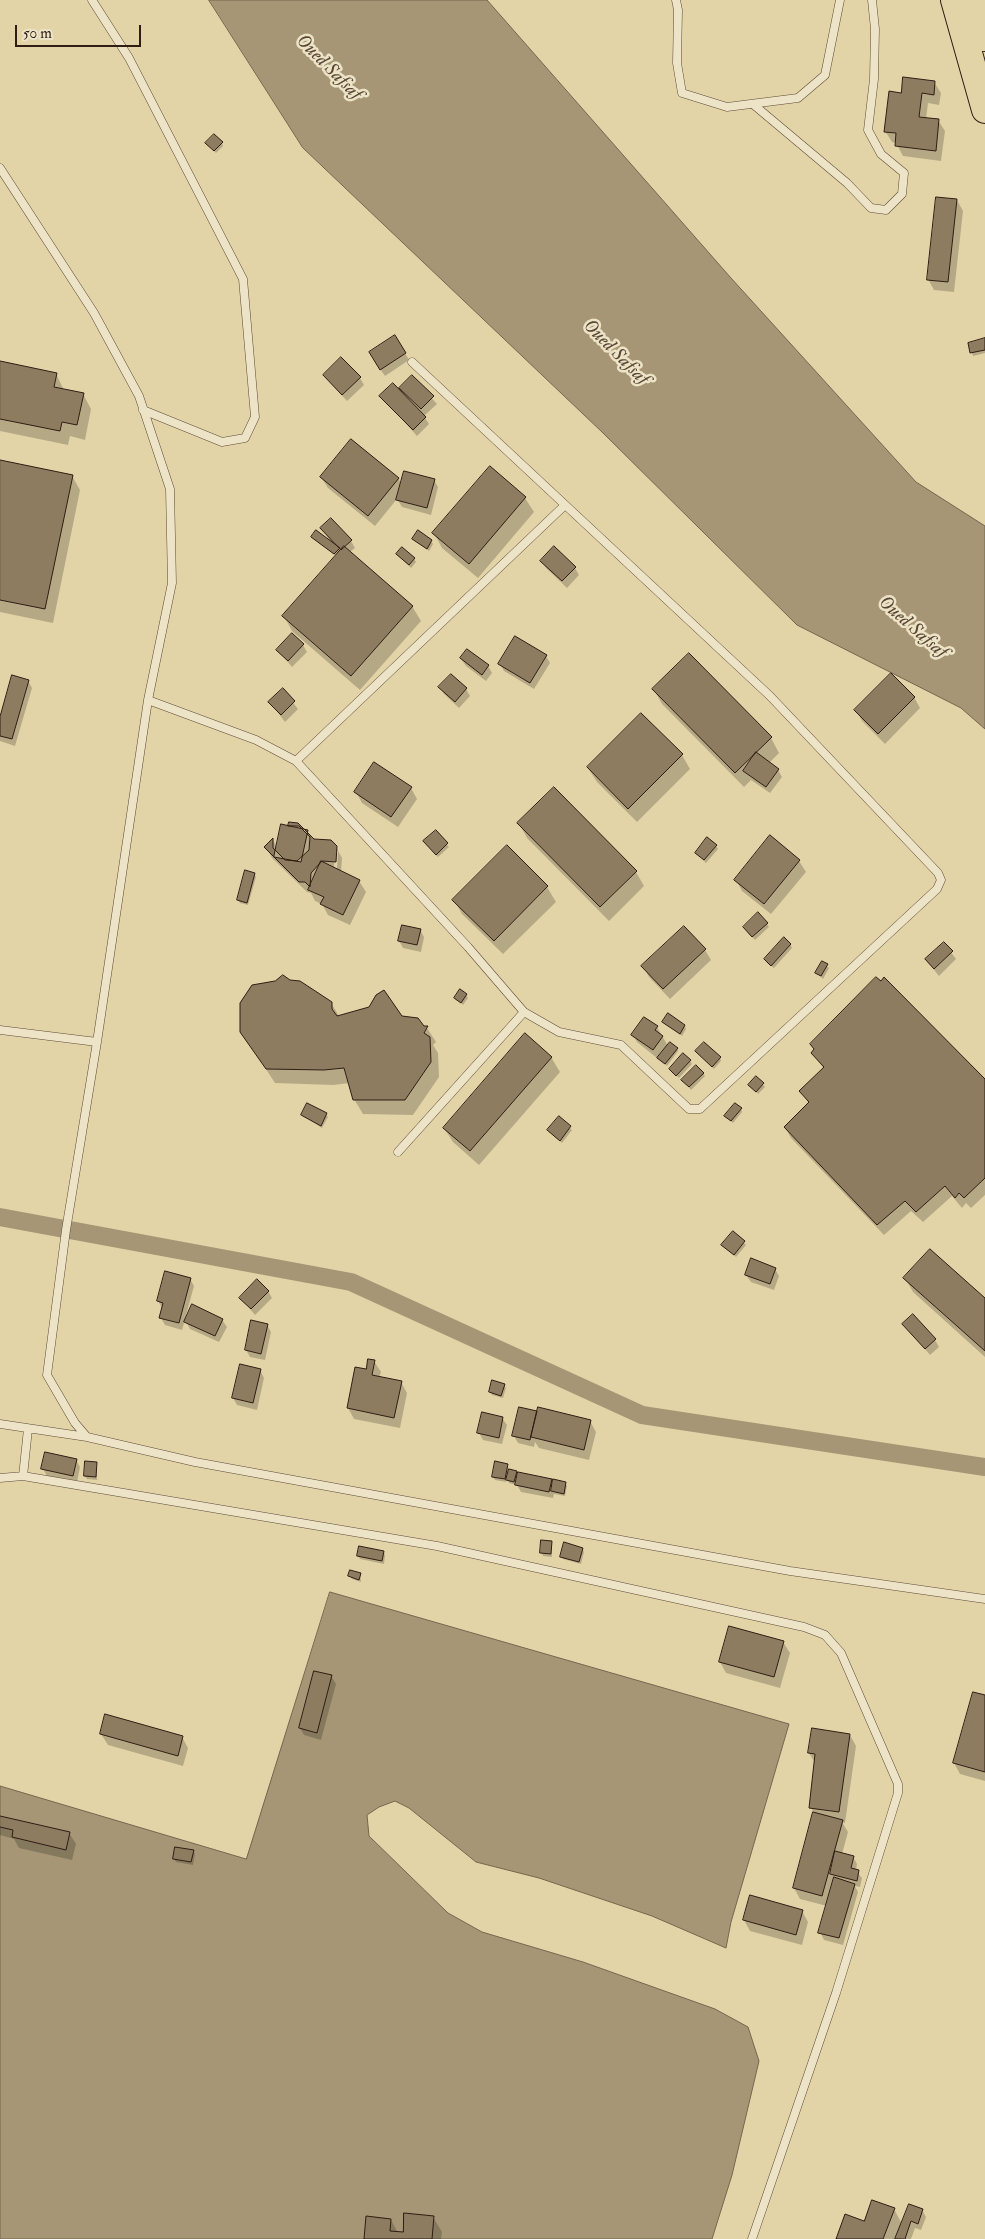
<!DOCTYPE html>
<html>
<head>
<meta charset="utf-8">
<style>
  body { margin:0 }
  #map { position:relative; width:985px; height:2239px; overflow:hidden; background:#e3d4a7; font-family:"IM FELL Double Pica",serif }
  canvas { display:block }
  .scale { position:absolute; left:15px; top:25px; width:126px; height:22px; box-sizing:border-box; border:2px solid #2f1d14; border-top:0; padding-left:6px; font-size:15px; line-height:18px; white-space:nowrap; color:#2f1d14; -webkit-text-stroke:4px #ede3c6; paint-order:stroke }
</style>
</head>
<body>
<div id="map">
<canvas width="985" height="2239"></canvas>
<div class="scale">50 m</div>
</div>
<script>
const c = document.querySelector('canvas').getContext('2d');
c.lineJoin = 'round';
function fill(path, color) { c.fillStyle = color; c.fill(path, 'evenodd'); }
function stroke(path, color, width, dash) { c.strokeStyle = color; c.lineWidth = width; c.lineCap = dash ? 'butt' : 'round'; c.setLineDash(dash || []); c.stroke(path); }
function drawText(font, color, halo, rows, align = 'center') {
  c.font = font + ' "IM FELL Double Pica",serif'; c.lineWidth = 5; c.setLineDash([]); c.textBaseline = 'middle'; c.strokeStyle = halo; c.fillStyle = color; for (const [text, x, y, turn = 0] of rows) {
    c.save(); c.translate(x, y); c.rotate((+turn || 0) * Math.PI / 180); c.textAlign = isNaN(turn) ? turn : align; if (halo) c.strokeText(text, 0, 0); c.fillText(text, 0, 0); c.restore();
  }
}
const water = new Path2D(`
  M209,0H487L731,278L916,482L985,526V729L961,708L797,625L602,432L303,148Z
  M330,1592L789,1724L731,1922L726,1948L652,1916L539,1878L476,1862L409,1808L395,1801L379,1807L367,1815L369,1836L448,1913L482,1932L583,1962L715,2009L748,2027L759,2061L732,2175L712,2239H0V1786L246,1859Z`);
fill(water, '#a69675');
stroke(water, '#76664e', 1);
fill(new Path2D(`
  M934,82L941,93L939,105L928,103L926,119L938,120L945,131L941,161L903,156L896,143L892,142L885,131L902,94Z
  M207,143H222L223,146L216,153Z
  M957,200L963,211L954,292L934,290L928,279Z
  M985,340V353L973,356L969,344Z
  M405,353L409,360L385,376L374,360Z
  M0,363L56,374L64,390L83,394L91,409L85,440L70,436L68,445L0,431Z
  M324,376L360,378L364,385L347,401Z
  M412,376L437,404L424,416L429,424L417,436L381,396L399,390Z
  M0,461L72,476L80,490L53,623L0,612Z
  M321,477L398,478L402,485L434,480L438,487L431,515L402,507L397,499L375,526L328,488Z
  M525,498L534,512L478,578L442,548L434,533Z
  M322,528L351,541L355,548L350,552L412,606L421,621L360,690L292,631L284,616L336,556L312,537L331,543Z
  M414,539L431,541L433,544L429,551Z
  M397,554L414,559L416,562L411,568Z
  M542,561L575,568L579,575L567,588L546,568Z
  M303,645L307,652L292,667L278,650Z
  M546,656L550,663L534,689L504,671L500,664Z
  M461,659L488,666L492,673L486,681L466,666Z
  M28,681L32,688L15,746L0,741V721Z
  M440,687L466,689L470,696L459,708L444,694Z
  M283,690L298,709L285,722L270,702Z
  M654,690L771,738L779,753L769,763L778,770L782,777L770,793L751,780L744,787L662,704Z
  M914,697L920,708L885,744L862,721L856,710Z
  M682,755L690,769L637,822L597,782L588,768Z
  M411,788L417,799L398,827L362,803L356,792Z
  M519,823L636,872L644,886L609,921L527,838Z
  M297,824L302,830L307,831L312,838L336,847L342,858L341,872L359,881L366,892L350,925L328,915L322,904L315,901L311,893L307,892L272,858L266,847L273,840L277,847L291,828L290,825ZM335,851H338L337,868H334Z
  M436,832L449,847L438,857L427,845Z
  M507,846L547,887L556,902L503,954L462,914L454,900Z
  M716,846L718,849L706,863L696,853Z
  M799,861L806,872L771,914L742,891L736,880Z
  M254,874L256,877L248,905L240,903L238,900Z
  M767,924L769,927L755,940L746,930Z
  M420,930L424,937L421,952L403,948L399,941Z
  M944,943L956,959L939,976L926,960Z
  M790,944L792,948L774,968L767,963L765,959Z
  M705,950L711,960L670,999L649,977L643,966Z
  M822,962L829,968L823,979L817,973Z
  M466,995L468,998L463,1005L456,998Z
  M331,1003L339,1016L402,1017L423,1028H427L436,1042L433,1045L438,1053L439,1077L413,1115L363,1114L354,1099L350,1083L333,1085L275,1083L241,1031Z
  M663,1022L685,1026L686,1029L682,1036Z
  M657,1027L668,1046L677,1048L678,1051L667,1066L637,1042L633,1035Z
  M696,1051L720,1058L721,1061L714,1069Z
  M812,1053L985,1081V1195L971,1208L966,1203L962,1208L952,1196L923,1222L911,1211L884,1235L791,1138L785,1127L809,1104L801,1091L824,1069Z
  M551,1057L560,1072L479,1165L453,1142L444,1128Z
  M690,1061L692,1064L679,1078L672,1072Z
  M703,1073L705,1076L691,1090L683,1080Z
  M756,1077L765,1087L758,1094L750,1085Z
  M741,1109L742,1112L733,1123L728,1119L726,1116Z
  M326,1114L328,1117L322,1128L302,1115Z
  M559,1118L572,1130L562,1143L548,1130Z
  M733,1232L746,1245L736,1257L723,1245Z
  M775,1269L779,1276L774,1290L751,1282L746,1275Z
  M905,1278L985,1300V1357L913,1292Z
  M190,1279L194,1286L185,1319L222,1320L227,1327L219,1342L190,1329L185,1320L182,1330L165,1325L161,1318L162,1308L158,1301Z
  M268,1291L272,1298L255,1315L241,1298Z
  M904,1324L935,1340L939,1347L930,1355Z
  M267,1325L271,1332L265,1360L250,1357L246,1350Z
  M374,1361L381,1372L379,1378L401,1382L407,1393L400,1428L354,1419L348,1408Z
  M260,1370L264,1378L257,1410L237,1405L233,1398Z
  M504,1385L506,1388L503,1398L492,1395L490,1392Z
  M536,1412L538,1415L590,1421L596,1432L589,1460L539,1448L535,1442L534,1447L518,1443L514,1436Z
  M502,1418L507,1425L502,1444L483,1440L479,1433Z
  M76,1460L80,1467L77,1482L47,1476L43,1469Z
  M97,1464V1480L87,1479L85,1476Z
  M507,1465L509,1470L516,1472L518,1476L551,1480L553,1484L565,1483L567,1486L565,1496L554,1494L553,1498L521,1492L517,1485L509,1483L507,1479L506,1482L495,1480L493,1477Z
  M551,1542L552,1557L543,1556L542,1553Z
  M582,1549L584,1552L581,1564L563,1559L561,1556Z
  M384,1552L385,1556L384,1564L360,1559L358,1556Z
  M360,1574L361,1582L352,1579L350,1576Z
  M783,1642L790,1653L780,1688L726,1673L720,1662Z
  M331,1676L336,1684L321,1740L304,1735L300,1728Z
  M985,1697V1781L960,1774L954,1763Z
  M101,1734L182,1737L188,1748L183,1766L108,1745Z
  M850,1735L856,1746L845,1823L842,1822L848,1832L842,1854L853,1857L857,1864L856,1871L862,1878L860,1887L855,1886L858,1892L843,1945L824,1940L820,1932L827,1906L800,1899L794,1888L814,1814L811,1807L815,1763L809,1753Z
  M0,1817L69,1833L76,1844L72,1860L19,1848L14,1839L0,1835Z
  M193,1851L195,1854L193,1865L176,1862L174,1859Z
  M802,1911L808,1922L802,1945L750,1931L744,1920Z
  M894,2209L902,2224L922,2210L926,2217L921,2230L915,2228L911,2239H838Z
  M433,2217L442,2232L441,2239H365L391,2220L398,2233L404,2234Z`), '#0003');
stroke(new Path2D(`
  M0,1217L351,1282L642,1415L985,1467`), '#a69675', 18);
const building = new Path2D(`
  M903,77L935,81L934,95L922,93L919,117L939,119L936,151L895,146L896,133L884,132L889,91L901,93Z
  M214,134L223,142L214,151L205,143Z
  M936,197L957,199L948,282L927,280Z
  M395,335L406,353L380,370L369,352Z
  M985,338V350L970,353L968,343Z
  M341,357L361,377L342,395L323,375Z
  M0,361L57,373L54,387L84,393L77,425L62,422L60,431L0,419Z
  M412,375L434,396L421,409L399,388Z
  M393,383L426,417L413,430L379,396Z
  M351,439L399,478L368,516L320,477Z
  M0,460L73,475L45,609L0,600Z
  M490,466L526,497L469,564L432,533Z
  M404,471L435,479L427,508L396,500Z
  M331,518L352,540L341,550L320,528Z
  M316,530L340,548L334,554L311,537Z
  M418,530L432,540L427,549L412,539Z
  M344,546L413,606L351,676L282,616Z
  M554,546L576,567L562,581L540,561Z
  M402,547L415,558L409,565L396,554Z
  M292,633L304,644L288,661L276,650Z
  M515,636L547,655L530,683L498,664Z
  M467,649L489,665L482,675L460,658Z
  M689,653L772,737L735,773L652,689Z
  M891,673L915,697L878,734L854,710Z
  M451,674L467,688L455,702L438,687Z
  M12,675L29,680L12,739L0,736V717Z
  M283,688L295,701L281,715L268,702Z
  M641,713L683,754L628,809L587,767Z
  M756,752L779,769L766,787L743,771Z
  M374,762L412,787L391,817L354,792Z
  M554,787L637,871L600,907L517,823Z
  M289,822L298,823L314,839L331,840L337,846L336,862L322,861L311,873L310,887L305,882H299L264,847L273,838V848L285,860L297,861L309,850L310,837L299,826H288Z
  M281,824L308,830L301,862L274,857Z
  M436,830L448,843L436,855L423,841Z
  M770,835L800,860L764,904L734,880Z
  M707,837L717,845L704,860L695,853Z
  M507,845L548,886L494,941L452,900Z
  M321,861L360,880L343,915L320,904L324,897L308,890Z
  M245,870L255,873L247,903L237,900Z
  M758,912L768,923L752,937L743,927Z
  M402,925L421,929L417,945L398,941Z
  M684,926L706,949L663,989L641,966Z
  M784,937L791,944L771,966L764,959Z
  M944,942L953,951L934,969L925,959Z
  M822,961L828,964L821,976L815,973Z
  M283,975L290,980L300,981L332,1002V1009L337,1016L369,1007L376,995L384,990L402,1016L418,1018L424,1026H428L424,1033L430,1037L431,1062L405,1100H353L344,1068L324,1070L266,1069L240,1032V1003L252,985L275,981Z
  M876,977L881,981L884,977L985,1079V1178L964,1198L959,1193L955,1198L945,1186L916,1212L905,1201L877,1225L784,1127L809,1102L799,1091L824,1067L811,1053L814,1049L810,1044Z
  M460,989L467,994L461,1003L454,998Z
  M668,1013L685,1025L680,1034L662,1022Z
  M644,1017L658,1026L655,1030L663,1036L653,1050L631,1035Z
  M525,1033L552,1057L470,1151L443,1128Z
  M670,1042L678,1048L665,1064L657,1058Z
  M704,1042L721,1057L712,1067L695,1051Z
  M683,1053L691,1060L676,1076L669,1069Z
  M696,1065L704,1073L689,1087L681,1080Z
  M756,1076L764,1083L756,1092L748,1085Z
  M307,1103L327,1113L321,1126L301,1115Z
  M735,1103L742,1108L731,1121L724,1116Z
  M559,1116L571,1126L560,1141L547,1130Z
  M733,1231L745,1241L734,1255L721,1245Z
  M930,1249L985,1298V1351L903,1278Z
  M751,1258L776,1268L770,1284L745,1275Z
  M165,1271L191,1278L179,1323L159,1318L163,1303L157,1301Z
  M257,1279L269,1291L251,1309L239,1298Z
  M192,1304L223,1319L215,1336L184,1322Z
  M913,1314L936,1339L925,1349L902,1324Z
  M251,1320L268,1324L261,1354L245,1350Z
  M368,1359L375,1360L372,1375L402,1381L394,1418L347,1408L355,1367L366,1369Z
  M240,1364L261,1369L253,1403L232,1398Z
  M492,1380L505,1384L501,1396L489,1392Z
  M519,1407L537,1411L530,1440L512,1436Z
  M538,1407L591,1420L584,1450L531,1437Z
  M482,1412L503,1417L499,1438L477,1433Z
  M45,1452L77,1459L73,1476L41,1469Z
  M85,1461L97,1462L96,1477L84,1476Z
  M495,1461L508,1464L505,1479L492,1477Z
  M509,1469L517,1471L514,1482L506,1480Z
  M518,1472L552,1479L549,1492L515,1485Z
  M553,1479L566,1482L564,1494L551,1491Z
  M541,1540L552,1541L551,1554L540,1553Z
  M564,1542L583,1548L579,1562L560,1557Z
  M359,1546L384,1551L382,1561L357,1556Z
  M350,1570L361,1573L359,1580L348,1576Z
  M729,1626L784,1641L774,1677L719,1662Z
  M314,1671L332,1675L317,1733L299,1728Z
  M973,1692L985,1695V1772L953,1763Z
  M105,1714L183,1736L178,1756L100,1734Z
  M812,1728L850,1734L839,1812L809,1808L815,1754L808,1753Z
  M813,1812L843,1820L822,1896L793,1888Z
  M0,1816L70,1832L66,1850L12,1837L13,1830L0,1827Z
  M175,1847L194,1850L191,1862L173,1859Z
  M835,1851L854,1856L851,1868L859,1870L857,1881L830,1874Z
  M834,1877L855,1884L839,1938L818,1933Z
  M750,1895L803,1910L796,1935L743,1920Z
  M872,2200L895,2208L883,2239H836L845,2214L864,2221Z
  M909,2204L923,2209L918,2224L911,2221L905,2239H895Z
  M404,2213L434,2216L432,2239H364L366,2216L391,2219L390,2231L403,2232Z`);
fill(building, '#8d7c60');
stroke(building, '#2f1d14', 1);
const service = new Path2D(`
  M92,0L129,58L243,279L255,417L245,438L222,442L143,410
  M676,0L678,10L677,63L682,93L727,107L798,98L825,75L840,0
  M754,105L847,183L871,208L886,210L902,194L904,173L881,154L868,130L874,79L875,29L872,0
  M0,168L94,313L139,396L170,489L172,583L148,700L97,1042L66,1230L47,1375L75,1423L87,1437
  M148,700L256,740L296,761L468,947L524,1012L559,1032L621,1045L689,1109H700L937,889L941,880L938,873L770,696L412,362
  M296,761L565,505
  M0,1030L97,1042
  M398,1152L524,1012
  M0,1424L87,1437L195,1462L790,1571L985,1599
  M23,1476L28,1429
  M0,1478L23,1476L437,1546L804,1627L825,1635L841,1653L898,1784V1793L836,1993L752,2239`);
const trunk = new Path2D(`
  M954,0L985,110
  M974,0L985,38`);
stroke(service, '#5c4b39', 9);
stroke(trunk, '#2f1d14', 28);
stroke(service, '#ede3c6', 8);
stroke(trunk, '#e3d4a7', 26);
drawText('italic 19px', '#594736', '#ede3c6', [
  ["Oued Safsaf",328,68,45],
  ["Oued Safsaf",615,353,45],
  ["Oued Safsaf",912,628,41]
]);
</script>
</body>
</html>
